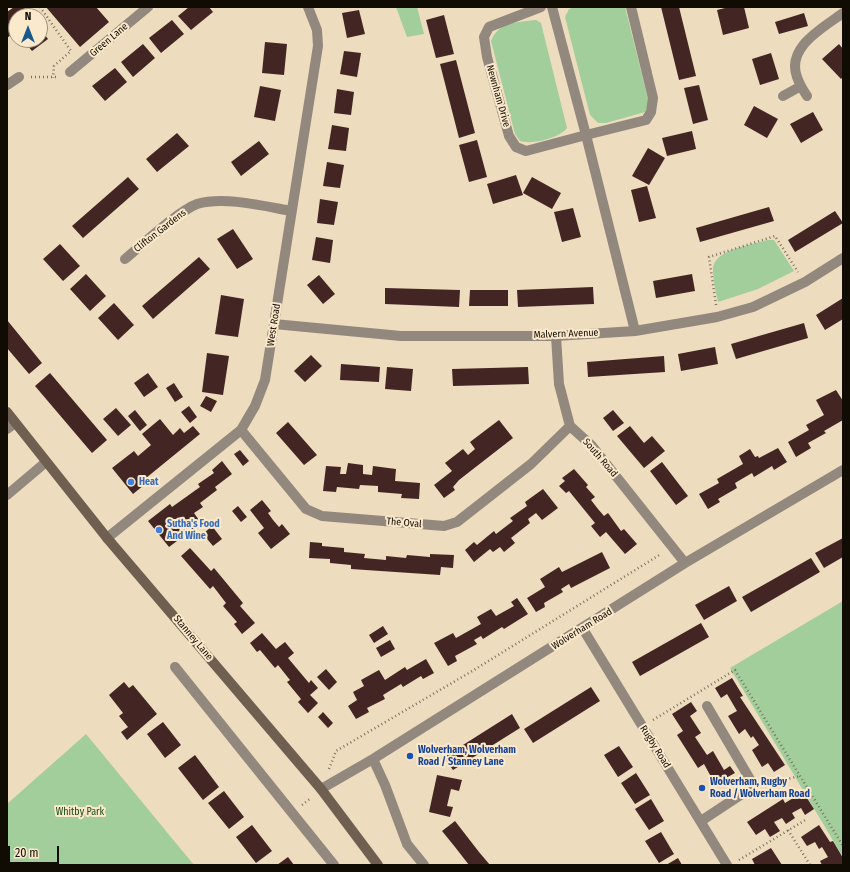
<!DOCTYPE html>
<html>
<head>
<meta charset="utf-8">
<style>
  body { margin:0 }
  #map { position:relative; width:850px; height:872px; overflow:hidden; background:#eddcbe; font-family:"Fira Sans Condensed",sans-serif }
  canvas { display:block }
  .frame { position:absolute; inset:0; border:8px solid #100b03; pointer-events:none }
  .north { position:absolute; left:8px; top:8px; width:40px; height:40px; box-sizing:border-box; background:#fbe9cb; border:1px solid #9d907b; border-radius:50%; rotate:0deg; font-size:11px; font-weight:700; line-height:16px; text-align:center; color:#100b03 }
  .north::after { content:''; display:block; margin:auto; width:14px; height:18px; background:#18598e; clip-path:polygon(50% 0,100% 100%,50% 72%,0 100%) }
  .scale { position:absolute; left:8px; top:846px; width:51px; height:18px; box-sizing:border-box; border:2px solid #100b03; border-top:0; padding-left:5px; font-size:12px; line-height:14px; white-space:nowrap; color:#100b03; -webkit-text-stroke:3px #fbe9cb; paint-order:stroke }
</style>
</head>
<body>
<div id="map">
<canvas width="850" height="872"></canvas>
<div class="frame"></div>
<div class="north">N</div>
<div class="scale">20 m</div>
</div>
<script>
const c = document.querySelector('canvas').getContext('2d');
c.lineJoin = 'round';
function fill(path, color) { c.fillStyle = color; c.fill(path, 'evenodd'); }
function stroke(path, color, width, dash) { c.strokeStyle = color; c.lineWidth = width; c.lineCap = dash ? 'butt' : 'round'; c.setLineDash(dash || []); c.stroke(path); }
function drawText(font, color, halo, rows, align = 'center') {
  c.font = font + ' "Fira Sans Condensed",sans-serif'; c.lineWidth = 4; c.setLineDash([]); c.textBaseline = 'middle'; c.strokeStyle = halo; c.fillStyle = color; for (const [text, x, y, turn = 0] of rows) {
    c.save(); c.translate(x, y); c.rotate((+turn || 0) * Math.PI / 180); c.textAlign = isNaN(turn) ? turn : align; if (halo) c.strokeText(text, 0, 0); c.fillText(text, 0, 0); c.restore();
  }
}
fill(new Path2D(`
  M396,7H417L424,34L407,37Z
  M575,7H625L648,99V107L645,112L606,123H598L590,115L565,17L569,9Z
  M536,20L541,23L567,128C560,138 532,145 520,141L515,134L491,41C498,22 519,22 536,20Z
  M767,240H774L794,271L758,289L718,302C716,292 713,281 713,270C712,250 751,245 767,240Z
  M843,601V857L730,668Z
  M86,734L194,865H7V804Z`), '#a2ce9c');
fill(new Path2D(`
  M14,7H24L31,16H16V31L7,38V12Z
  M46,7H96L109,22L80,47Z
  M189,7H209L213,12L191,30L178,16Z
  M661,7H679L696,76L679,80Z
  M729,7H744L749,28L723,35L717,10Z
  M359,10L365,34L347,38L342,13Z
  M804,13L808,26L779,34L775,22Z
  M444,15L454,54L436,58L426,20Z
  M172,20L184,34L161,53L149,38Z
  M40,28L48,39L32,51L23,40H40Z
  M265,42L287,44L284,75L262,73Z
  M143,44L155,58L133,77L121,62Z
  M839,44L843,49V77L841,79L822,59Z
  M344,51L361,53L357,77L340,74Z
  M771,53L779,79L760,85L752,59Z
  M456,60L475,133L459,138L440,64Z
  M115,68L127,82L105,101L92,86Z
  M699,85L708,120L693,124L684,88Z
  M260,86L281,90L275,121L254,117Z
  M337,89L354,92L351,115L334,113Z
  M754,106L778,119L767,138L744,125Z
  M813,112L823,130L801,143L790,124Z
  M332,125L349,128L346,151L328,149Z
  M692,131L696,149L667,156L662,138Z
  M177,133L189,146L157,172L146,159Z
  M477,140L487,177L469,182L459,145Z
  M259,141L269,154L241,176L231,162Z
  M648,148L665,158L649,185L632,176Z
  M327,162L344,165L340,188L323,186Z
  M516,175L523,195L493,204L487,184Z
  M128,177L139,189L83,238L72,226Z
  M532,177L561,193L552,209L523,193Z
  M647,186L656,218L639,222L631,190Z
  M320,199L338,202L334,225L317,223Z
  M769,207L774,221L700,242L696,228Z
  M573,208L581,237L562,242L554,212Z
  M835,211L843,223L795,252L788,240Z
  M233,229L253,259L237,269L217,239Z
  M316,237L333,240L330,263L312,260Z
  M60,244L80,266L63,281L43,259Z
  M199,257L210,269L153,319L142,306Z
  M86,274L106,296L90,311L70,289Z
  M692,274L695,291L656,298L653,281Z
  M319,275L335,294L323,304L307,285Z
  M593,287L594,304L518,307L517,290Z
  M385,288L460,290L459,307L385,304Z
  M470,290H508V306H469Z
  M221,295L244,299L238,337L215,334Z
  M843,298V319L825,330L816,315Z
  M114,303L134,325L118,340L98,318Z
  M7,320L42,363L29,374L7,348Z
  M804,323L808,338L736,359L731,344Z
  M715,347L718,364L681,371L678,354Z
  M207,353L229,356L223,395L202,392Z
  M311,355L322,366L305,382L294,371Z
  M664,356L665,372L588,377L587,362Z
  M341,364L380,367L379,382L340,380Z
  M387,367L413,369L411,391L385,389Z
  M528,367L529,384L453,386L452,369Z
  M50,373L107,440L92,453L35,386Z
  M148,373L158,387L144,397L134,383Z
  M174,383L183,397L175,402L166,388Z
  M836,390L843,401V420L824,431L826,433L808,443L811,448L796,457L788,442L809,430L806,425L824,415L816,400Z
  M206,396L217,401L211,412L200,406Z
  M189,406L197,417L190,423L181,412Z
  M116,408L131,425L118,436L103,419Z
  M135,410L147,425L140,431L128,416Z
  M613,410L624,423L613,431L603,418Z
  M160,419L173,435L180,428L184,433L193,426L200,434L146,478L149,481L133,494L112,468L134,451L138,456L151,445L142,434Z
  M499,420L513,438L459,480L453,487L455,490L444,498L434,485L452,471L445,463L463,449L468,455L475,449L470,442Z
  M288,422L317,455L304,465L276,433Z
  M630,426L644,443L652,436L665,451L644,468L617,436Z
  M778,448L787,462L774,470L772,466L754,477L752,473L735,483L737,488L718,499L720,502L708,509L699,494L719,483L717,479L743,464L739,456L750,449L755,457L758,456L759,458Z
  M240,450L249,461L243,466L234,454Z
  M222,461L232,474L215,487L217,490L200,503L203,507L194,513L201,523L169,547L148,521L170,504L172,507L200,487L198,484L214,473L212,470Z
  M662,462L688,496L676,505L650,471Z
  M348,463L363,465V474L372,475L373,466L396,469L395,481L420,483L419,499L401,498L402,494L378,492V486L360,485L359,489L337,487L336,492L323,491L326,466L341,467L340,474H346Z
  M574,469L588,485L586,487L595,497L591,500L598,509L604,516L608,513L621,531L624,529L637,544L625,554L606,532L600,537L591,526L595,523L569,491L566,493L559,486L565,481L562,478Z
  M543,489L558,508L542,520L536,513L528,519L530,523L511,538L515,543L504,552L500,547L493,552L490,549L474,562L465,550L474,542L477,545L494,531L496,534L513,521L510,518L527,506L525,502Z
  M262,500L271,511L268,513L273,520L279,527L282,524L290,534L271,549L258,533L264,528L250,510Z
  M238,506L247,517L241,522L232,511Z
  M212,526L222,539L213,546L203,534Z
  M843,538V557L824,568L815,553Z
  M310,542L322,543V546L344,548V552L365,554L364,558L386,560V556L406,558L407,555L430,557V554L454,555L453,568L441,567L440,575L351,569V565L330,563V559L309,558Z
  M190,548L211,571L214,568L243,603L240,606L255,623L242,634L234,624L237,622L223,606L226,603L213,586L210,589L181,556Z
  M602,552L610,568L571,588L569,584L561,589L563,592L544,603L545,607L536,612L527,598L545,587L540,579L559,567L562,572Z
  M811,558L820,572L751,612L742,597Z
  M729,586L737,601L704,620L695,605Z
  M517,598L528,614L504,629L502,627L483,639L481,636L474,640L477,644L455,656L457,661L448,666L434,643L453,633L456,638L481,624L477,617L491,609L496,616L514,606L511,602Z
  M701,623L709,637L640,676L632,662Z
  M383,626L388,634L374,643L369,635Z
  M262,633L276,649L285,642L294,653L288,658L309,683L311,680L318,688L310,695L318,703L308,713L298,702L301,699L287,682L290,680L278,665L275,668L260,650L257,652L250,643Z
  M390,640L395,649L381,657L376,648Z
  M426,659L434,673L423,679L421,676L403,687L401,684L383,695L385,699L367,708L369,712L356,719L348,706L357,700L353,692L364,686L361,680L379,670L385,680L405,667L407,670Z
  M326,669L337,682L329,690L317,677Z
  M732,678L743,696L740,697L785,765L774,772L768,763L762,767L752,750L759,745L753,736L751,738L745,729L739,734L728,716L737,711L727,694L721,698L715,688Z
  M124,682L129,688L133,685L157,714L127,740L121,732L128,727L119,716L123,713L109,695Z
  M591,687L600,701L533,743L524,729Z
  M691,702L697,711L690,716L701,733L695,737L707,755L713,751L724,770L730,766L735,773L715,784L704,764L698,768L677,735L683,731L672,714Z
  M323,712L333,723L328,728L318,717Z
  M512,714L520,728L453,770L444,757Z
  M163,722L181,745L165,758L147,734Z
  M619,746L633,767L618,777L604,755Z
  M195,755L219,787L203,800L178,768Z
  M636,773L650,795L635,804L621,783Z
  M437,775L462,780L459,791L451,789L447,806L453,807L450,817L429,812Z
  M224,791L244,817L229,829L208,803Z
  M803,792L814,809L805,815L801,808L792,813L795,818L786,824L782,818L774,822L780,831L770,837L765,829L756,835L747,822L783,799L785,803Z
  M651,799L664,821L649,830L635,809Z
  M455,821L479,852L490,865H469L455,847L442,831Z
  M252,825L272,851L256,863L236,837Z
  M819,825L830,842L833,841L843,858V865H822L820,861L828,857L822,847L819,849L815,842L807,846L801,837Z
  M661,832L674,854L659,863L645,841Z
  M771,848L782,865H755L752,859Z
  M288,857L294,865H277Z
  M678,858L682,865H666Z`), '#432624');
stroke(new Path2D(`
  M40,7L71,51L54,66L53,78
  M31,77H59
  M716,305L709,257L775,236L798,272
  M653,720L735,670L843,846
  M329,769L336,751L474,670L661,554
  M766,784L800,776
  M302,805L311,798
  M788,830L810,865
  M739,860L807,819`), '#7c715e', 2.5, [1, 3]);
stroke(new Path2D(`
  M7,85L19,77
  M7,429L15,423
  M7,495L46,462
  M701,821L754,786L707,706`), '#92887e', 10);
stroke(new Path2D(`
  M541,7L489,27L484,37L487,57L509,136L516,147L526,151L586,135L635,331
  M552,7L586,135L646,120L651,112L653,98L631,7
  M70,72L148,7
  M783,96L801,86
  M807,96C803,90 799,83 797,77C786,47 823,28 843,13
  M125,259C142,245 178,211 197,204C224,196 264,206 291,211
  M274,324L401,336H556L635,331L717,317L753,307L805,282L843,258
  M556,336L559,384L570,426L592,446L685,563
  M241,430L306,509L322,516L444,526L457,522L531,464L570,426
  M107,538L241,430L255,406L265,380L318,46L317,30L308,7
  M583,629L727,865
  M175,667L334,865
  M373,759L385,785L407,844L424,865
  M321,789L373,759L685,563L843,470`), '#92887e', 10);
stroke(new Path2D(`
  M7,412L107,538L321,789L378,865`), '#6e5f50', 10);
for (const [x, y, r, color] of [
  [131,482,4,"#3f7fe0"],
  [159,530,4,"#3f7fe0"],
  [410,756,4,"#1a4fb4"],
  [702,788,4,"#1a4fb4"]
]) { const dot = new Path2D(); dot.arc(x, y, r, 0, 2 * Math.PI); c.fillStyle = color; c.fill(dot); stroke(dot, '#fbe9cb', 1.5); }
drawText('10px', '#100b03', '#fbe9cb', [
  ["Green Lane",109,40,-40],
  ["Newnham Drive",498,96,74],
  ["Clifton Gardens",160,231,-38],
  ["West Road",274,325,-81],
  ["Malvern Avenue",566,334,-2],
  ["South Road",600,458,49],
  ["The Oval",404,523,5],
  ["Wolverham Road",582,629,-32],
  ["Stanney Lane",193,638,50],
  ["Rugby Road",655,747,58]
]);
drawText('bold 10px', '#366cbe', '#fbe9cb', [
  ["Heat",139,482],
  ["Sutha's Food",167,524],
  ["And Wine",167,536]
], 'left');
drawText('bold 10px', '#164399', '#fbe9cb', [
  ["Wolverham, Wolverham",418,750],
  ["Road / Stanney Lane",418,762],
  ["Wolverham, Rugby",710,782],
  ["Road / Wolverham Road",710,794]
], 'left');
drawText('10px', '#184812', '#fbe9cb', [
  ["Whitby Park",80,812]
]);
</script>
</body>
</html>
